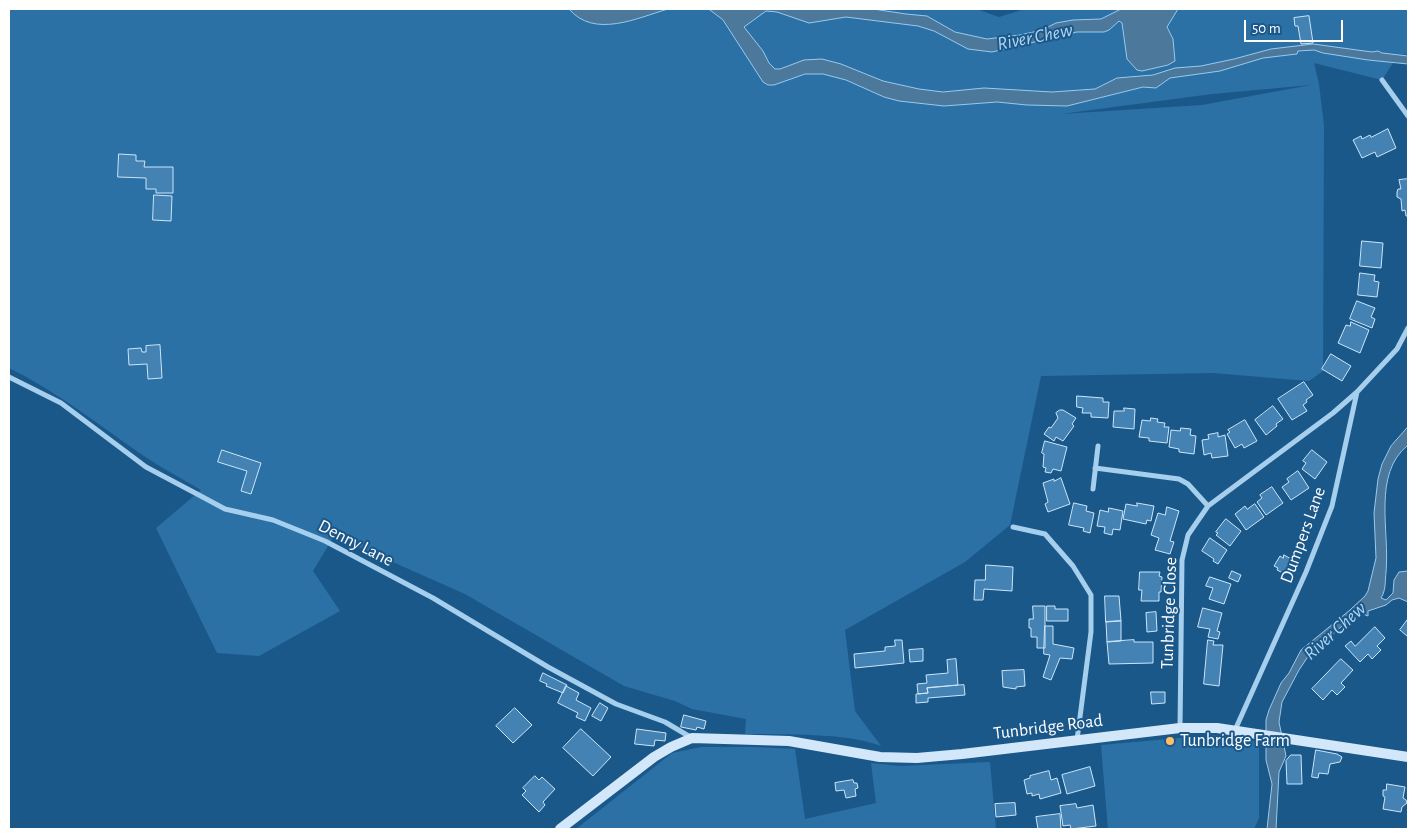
<!DOCTYPE html>
<html>
<head>
<meta charset="utf-8">
<style>
  body { margin:0 }
  #map { position:relative; width:1417px; height:838px; overflow:hidden; background:#1b588a; font-family:"Alegreya Sans",sans-serif }
  canvas { display:block }
  .frame { position:absolute; inset:0; border:10px solid #fff; pointer-events:none }
  .scale { position:absolute; left:1244px; top:20px; width:99px; height:22px; box-sizing:border-box; border:2px solid #fff; border-top:0; padding-left:6px; font-size:15px; line-height:18px; white-space:nowrap; color:#fff; -webkit-text-stroke:4px #1b588a; paint-order:stroke }
</style>
</head>
<body>
<div id="map">
<canvas width="1417" height="838"></canvas>
<div class="frame"></div>
<div class="scale">50 m</div>
</div>
<script>
const c = document.querySelector('canvas').getContext('2d');
c.lineJoin = 'round';
function fill(path, color) { c.fillStyle = color; c.fill(path, 'evenodd'); }
function stroke(path, color, width, dash) { c.strokeStyle = color; c.lineWidth = width; c.lineCap = dash ? 'butt' : 'round'; c.setLineDash(dash || []); c.stroke(path); }
function drawText(font, color, halo, rows, align = 'center') {
  c.font = font + ' "Alegreya Sans",sans-serif'; c.lineWidth = 4; c.setLineDash([]); c.textBaseline = 'middle'; c.strokeStyle = halo; c.fillStyle = color; for (const [text, x, y, turn = 0] of rows) {
    c.save(); c.translate(x, y); c.rotate((+turn || 0) * Math.PI / 180); c.textAlign = isNaN(turn) ? turn : align; if (halo) c.strokeText(text, 0, 0); c.fillText(text, 0, 0); c.restore();
  }
}
fill(new Path2D(`
  M9,9H976L999,17L1025,9H1408V54L1398,55L1382,80L1314,63L1319,84L1324,126L1323,371L1309,381L1213,373L1041,376L1010,525L965,562L845,630L855,711L881,746C844,732 785,735 745,734L746,719L692,709L675,701L624,686L465,594L334,536L313,571L340,611L259,656L217,653L156,528L201,490C181,478 160,467 141,454C98,424 56,391 9,368ZM1311,85L1202,105L1061,114L1212,94Z
  M1213,735L1259,742V818L1254,829H1108L1101,745Z
  M701,747H754L795,749L805,819L876,803L871,763L900,766L990,762L996,829H576L672,753Z`), '#2b71a6');
const water = new Path2D(`
  M569,9H668C637,18 594,39 569,9Z
  M709,9H873L906,14L927,16L955,32L987,39L1020,35L1042,30L1056,23L1073,20L1101,19L1121,9H1178L1167,27L1173,39L1175,61L1168,65L1142,71L1137,70L1127,59L1122,23L1119,21L1109,30L1104,32H1077L992,52L968,49L934,31L918,26L846,17L809,23L777,12L766,11L744,27L763,51L769,63L775,69H780L804,60L822,59L841,64L883,81L919,89L943,92L984,88L1052,92L1095,89L1117,78L1153,75L1175,68L1201,66L1234,59L1271,49L1313,44L1372,52L1378,51L1382,53L1408,56V64L1368,60L1323,53L1314,50L1298,51L1297,54L1263,58L1220,71L1170,78L1156,88L1143,87L1067,106L1027,105L997,102L944,106L899,101L884,97L846,80L823,74H805L774,85H768L763,82L723,20Z
  M1408,427V445C1372,474 1390,531 1386,572C1385,582 1386,590 1381,598L1386,600L1393,593L1394,580L1399,572L1408,571V602L1399,598L1392,600L1386,605L1368,611V616L1363,614L1349,620L1309,655L1299,670L1282,702L1279,722L1286,756L1279,772L1276,829H1267L1272,784L1266,760V720L1269,710L1281,683L1289,673L1301,650L1350,610L1365,596L1368,591L1376,558L1374,513L1378,479L1382,464L1391,446Z`);
fill(water, '#4c789c');
stroke(water, '#98caef', 1);
const building = new Path2D(`
  M1309,16L1313,43L1301,44L1298,26H1295L1294,18Z
  M1388,129L1396,148L1377,157L1375,152L1362,158L1353,140L1361,136L1362,139L1370,135L1371,137Z
  M119,154L136,155V161H145L144,167H173V193H156V189H146V178L118,177Z
  M1408,179V216H1406L1405,210L1402,211L1401,199L1397,197V192L1398,189H1401L1399,180Z
  M154,195L172,196L171,221L153,220Z
  M1362,241L1383,243L1381,268L1360,266Z
  M1360,273L1375,275L1374,281L1379,282L1377,297L1358,295Z
  M1357,301L1375,308L1371,317L1375,319L1372,328L1350,319Z
  M1351,322L1369,330L1360,353L1338,343L1346,325L1350,326Z
  M160,345L162,378L148,379L147,364L129,365L128,349L141,348L142,352H146V346Z
  M1331,354L1351,366L1342,381L1322,369Z
  M1304,382L1313,395L1306,400L1307,402L1303,405L1307,411L1292,420L1278,399Z
  M1077,396L1103,398V402H1109L1108,418L1091,417V413H1082L1083,408L1077,407Z
  M1273,406L1283,419L1276,424L1277,426L1266,435L1255,420Z
  M1124,408L1135,409L1134,429L1113,427L1114,411H1124Z
  M1060,410H1063L1076,418L1072,424L1074,426L1063,441L1056,437L1054,441L1044,434L1049,427L1051,428L1058,418L1056,413Z
  M1151,418L1158,419L1157,422L1165,423L1164,427H1169L1167,443L1149,441V438L1139,437L1142,420L1150,421Z
  M1245,420L1257,441L1244,448L1242,444L1235,448L1227,434L1230,432L1228,430Z
  M1181,428L1191,429L1190,435L1196,436L1194,454L1179,452V449L1169,447L1171,430L1180,431Z
  M1218,433V437L1225,435L1228,456L1212,458L1211,453L1204,455L1202,440L1209,439L1208,435Z
  M1045,441L1067,447L1061,471L1053,469L1051,473L1045,472L1046,468L1043,467L1044,454L1042,453Z
  M222,450L261,463L251,494L241,491L247,471L218,462Z
  M1312,450L1327,462L1315,479L1302,469L1306,463L1303,461Z
  M1298,471L1309,488L1291,500L1282,487L1289,482L1287,479Z
  M1061,478L1070,504L1048,512L1045,504L1048,502L1043,483L1054,479V481Z
  M1272,487L1283,503L1266,515L1257,502L1262,498L1260,495Z
  M1074,503L1087,506L1086,511L1094,513L1090,533L1083,531L1084,528L1069,525Z
  M1137,503L1154,506L1151,521L1147,520L1146,524L1123,519L1126,504L1137,506Z
  M1255,504L1264,517L1246,530L1235,514L1245,506L1247,509Z
  M1167,507L1179,511L1170,541L1174,542L1170,554L1155,550L1159,538L1151,535L1158,513L1165,515Z
  M1109,508L1123,511L1120,530L1113,529L1112,535L1104,533L1105,527L1097,526L1100,510L1108,512Z
  M1226,519L1241,531L1230,546L1216,535L1218,533L1216,532Z
  M1210,538L1227,550L1218,564L1213,561L1214,559L1202,551Z
  M1284,555L1293,560L1285,574L1277,570L1278,568L1274,566L1280,556L1283,558Z
  M986,565L1013,567L1012,591L984,589L983,600H974L975,580H985Z
  M1232,571L1241,575L1238,582L1229,578Z
  M1140,572H1160L1159,576L1162,577L1161,592H1159V601H1141L1142,590H1139Z
  M1210,577L1231,584L1224,604L1209,599L1213,588L1206,586Z
  M1105,596H1119L1121,621L1106,622Z
  M1033,606H1045V648H1037V637H1031V628H1029V619H1033Z
  M1047,606H1055V609H1068V621H1047Z
  M1203,608L1222,613L1217,631L1220,632L1218,639L1208,637L1210,629L1198,627Z
  M1156,612L1157,631L1147,632L1146,613Z
  M1408,619V637L1400,630Z
  M1121,621V641L1107,642L1106,622Z
  M1045,626H1053V644L1074,648L1072,659L1060,658L1051,680L1043,677L1050,655L1044,654Z
  M1375,627L1385,638L1377,646L1381,650L1372,659L1368,654L1360,662L1345,646L1351,641L1355,646Z
  M895,640H902L904,663L855,668L854,654L885,651V647L895,646Z
  M1134,640V642H1153V663L1109,664L1107,642Z
  M1208,640L1214,641L1213,645H1223L1219,686L1204,684Z
  M923,649V661L910,662L909,650Z
  M956,659L958,685L927,688L928,693L918,694L917,684L927,683L926,675L948,673L947,660Z
  M1341,659L1353,670L1341,683L1345,687L1337,695L1332,690L1323,700L1312,689Z
  M1024,670L1025,686L1016,687V689L1003,687L1002,671Z
  M543,673L567,685L563,693L546,686L547,684L540,681Z
  M964,685L965,695L928,698V702L916,703V694L928,693L927,688Z
  M566,686L579,693L576,700L591,708L585,721L576,717L578,713L558,703Z
  M1151,692H1165V703L1152,704Z
  M600,703L608,708L601,721L592,716Z
  M515,708L532,725L513,743L496,726Z
  M684,715L706,721L704,729L697,727L696,730L681,727Z
  M581,729L611,757L593,776L563,748Z
  M637,729L666,733L665,741L655,740L654,746L635,744Z
  M1316,750L1337,754L1342,757L1340,762L1330,764L1328,774L1319,773L1318,778L1312,777Z
  M1291,755H1301L1302,784H1287L1286,761Z
  M1090,767L1095,786L1067,794L1062,775Z
  M1049,771L1051,780L1057,778L1061,793L1040,799L1039,794L1032,796V793L1027,794L1024,780L1030,778V776Z
  M535,776L539,780L542,777L555,789L543,802L545,805L539,812L522,795L526,791L523,788Z
  M853,780L854,783H857L858,788L855,789L856,796L846,798L844,790L836,791L835,783Z
  M1387,784L1405,787L1403,798L1406,800L1407,803L1402,807L1401,812L1383,809L1385,797L1383,796V790H1386Z
  M1015,803L1016,815L996,817L995,804Z
  M1076,804L1077,808L1093,805L1096,826L1071,829L1070,825L1063,826L1060,806Z
  M1060,814L1061,829H1038L1036,817Z`);
fill(building, '#4482b3');
stroke(building, '#cbe5f9', 1);
stroke(new Path2D(`
  M1382,80L1408,116
  M9,377L61,403L146,467L197,494L225,509L273,520L325,541L433,598L548,667L616,704L665,722L692,738
  M1095,468L1179,479L1188,484L1208,506
  M1093,489L1098,446
  M1013,527L1045,534L1073,566L1091,595V632L1077,740
  M1180,728L1182,560L1188,535L1208,506L1333,413L1357,392
  M1235,730L1306,572L1332,506L1357,392L1397,349L1408,328`), '#a6ceed', 5);
stroke(new Path2D(`
  M560,829L654,757L671,747L692,738L789,741L880,757L917,758L962,754L1180,728H1217L1408,757`), '#d2e7f9', 10);
for (const [x, y, r, color] of [
  [1170,741,5,"#febf62"]
]) { const dot = new Path2D(); dot.arc(x, y, r, 0, 2 * Math.PI); c.fillStyle = color; c.fill(dot); stroke(dot, '#1b588a', 2); }
drawText('18px', '#fff', '#1b588a', [
  ["Dumpers Lane",1303,535,-70],
  ["Denny Lane",356,543,27],
  ["Tunbridge Close",1169,613,-88],
  ["Tunbridge Road",1048,727,-7]
]);
drawText('18px', '#fff', '#1b588a', [
  ["Tunbridge Farm",1180,741]
], 'left');
drawText('italic 19px', '#b1d7f4', '#1b588a', [
  ["River Chew",1035,37,-11],
  ["River Chew",1335,631,-42]
]);
</script>
</body>
</html>
